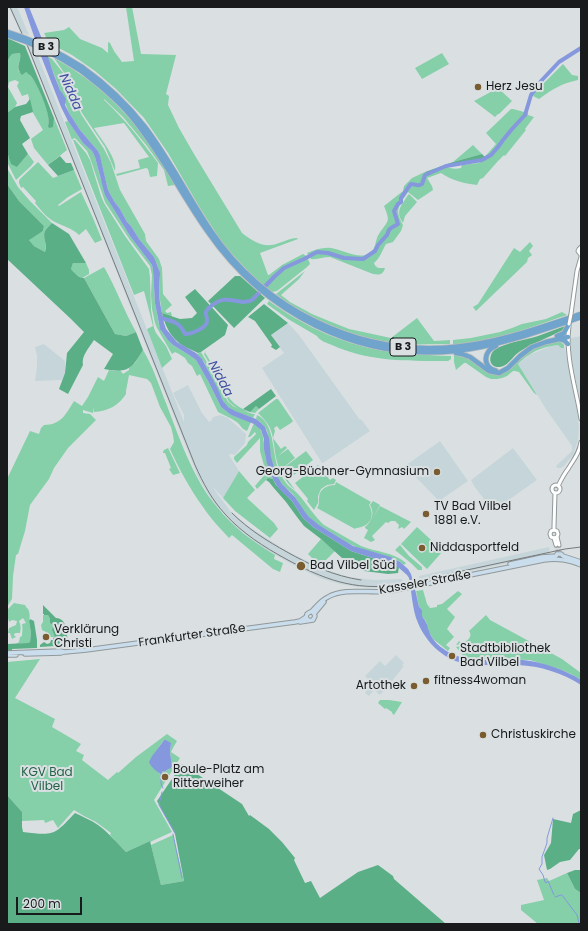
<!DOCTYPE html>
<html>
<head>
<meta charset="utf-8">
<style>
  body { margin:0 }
  #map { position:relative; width:588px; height:931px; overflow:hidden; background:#dae0e2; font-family:Poppins,sans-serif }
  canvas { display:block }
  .frame { position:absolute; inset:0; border:8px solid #181a1b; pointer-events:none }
  .scale { position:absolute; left:16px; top:897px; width:66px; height:18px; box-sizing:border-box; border:2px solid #181a1b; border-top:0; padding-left:5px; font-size:12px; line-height:14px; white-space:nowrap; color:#181a1b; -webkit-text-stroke:3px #dae0e2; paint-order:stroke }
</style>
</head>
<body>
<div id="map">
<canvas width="588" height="931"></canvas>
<div class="frame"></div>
<div class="scale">200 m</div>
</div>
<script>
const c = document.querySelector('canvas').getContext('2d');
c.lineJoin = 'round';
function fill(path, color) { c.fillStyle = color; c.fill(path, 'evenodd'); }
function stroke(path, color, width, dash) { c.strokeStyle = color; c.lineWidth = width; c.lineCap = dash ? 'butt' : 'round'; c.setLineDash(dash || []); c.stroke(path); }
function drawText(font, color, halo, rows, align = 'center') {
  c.font = font + ' Poppins,sans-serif'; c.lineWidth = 4; c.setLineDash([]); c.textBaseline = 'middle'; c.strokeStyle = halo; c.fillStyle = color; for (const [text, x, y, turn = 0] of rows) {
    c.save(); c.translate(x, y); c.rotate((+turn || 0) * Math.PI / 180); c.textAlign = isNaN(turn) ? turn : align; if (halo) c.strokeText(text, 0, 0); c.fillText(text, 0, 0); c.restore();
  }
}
fill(new Path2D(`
  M9,7H17L29,35L20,32Z
  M27,46L35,49L184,422V415L173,393L188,385L202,413L209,422L211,421L213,417L220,415L228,418L246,434L245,443L235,455L231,454L229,455L239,471L223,498L213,487L216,492L231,512L248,526L282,548L285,549V550L323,569L349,577L374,580L402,579L403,585L380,588L358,587L340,584L320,578L297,567L261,547L235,526L212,501L198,477L189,454Z
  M288,323L299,335L360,420L361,419L370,431L323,463H322L262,368L284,353L271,335Z
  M581,336V407L571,356L570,341L571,338Z
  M44,344L65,361V373L62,380L35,381L37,366V356L35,347Z
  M558,345L561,348H565L578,417L579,428L578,440L573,455L564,466L561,468H557L556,466L572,451V446L546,409L518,364L529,355L551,346Z
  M440,441L468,481L439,501L405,466Z
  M513,448L537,480L493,511L474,486L471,480Z
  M549,547L550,554L420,582L419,576Z
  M396,655L404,663L402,665L404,666L392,681L380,695L374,690L369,696L365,693L372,683L365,676L380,661L385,666Z`), '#c6d5d9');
fill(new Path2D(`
  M126,7H132L141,54L176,55L166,94L169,96L168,105L179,128L194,154L242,233C254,242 264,249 279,243C285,241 291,238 297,238L298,239L260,253L268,275H269L282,265L303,254C306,255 309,260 310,264L307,267L277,291L272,292L257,280L248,271L233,255L221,241L200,208L168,153L144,118L116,89L95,71L72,55L49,43L44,33L64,30L69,27L80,39L102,48L108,53V42L110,43L114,51L122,62L134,61Z
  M20,53C22,60 16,63 19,72H26C28,73 30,75 31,76C39,85 52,115 48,126L52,127L54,118L67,150L48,165L34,148L31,139L43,130L32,111L28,94L22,96L17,86L19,82L15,80L9,82L8,87L17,103L15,107L7,113V64L9,58L12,54Z
  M442,53L449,64L422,79L415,68Z
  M47,56L52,59L64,74L81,114L104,149L111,163L120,190L145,234L146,241L159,259L162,268L163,294L172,305L165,311L167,313L171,312L172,317L162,313L159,293L160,278L158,267L154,257L139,239L131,226L127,222L120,209L114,201L108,190L101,161L98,151L80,130L69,113Z
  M54,58C110,89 144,129 175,185L168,186L164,170L147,146L123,117L104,99V100C125,119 141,140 158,163L157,176L150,177L148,169L146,168L117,176L116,174L140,168L138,160L149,157L124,123L94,128C100,138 118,159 115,171L105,147L82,113L65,74Z
  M563,64L572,75L578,76V80C561,84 554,88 539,99L533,96L537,89L540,87Z
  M498,88L512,101L499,114H498L495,117L474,101Z
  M511,109H513L528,113V115L534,117L525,129L526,130L505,156L504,155L498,161L483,178L480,179L477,185C463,183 453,181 441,173L427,178L432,186L433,190L418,200L408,192C399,206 394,209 403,225L401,231L393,242L386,244C382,251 380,258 374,263C376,269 380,268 385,268C383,275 379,275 373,274L330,257C323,257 317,260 311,259L307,253C315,250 322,247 331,248C345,250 365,264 374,248C376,244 376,238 379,234C388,220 391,223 384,206L403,191L404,186L412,178L425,172L426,173L424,175L422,182L419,184L412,183L411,186C416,185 418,187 423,185L425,176L427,175L447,167C451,169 457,169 461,168L462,165L479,163L481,161L496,144L486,133Z
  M68,121L83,143L92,151L95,157L100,177L110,203L130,236L152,265L153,270L155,303L159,325L162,332L173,345L189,355L196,360L208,381L221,407L231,415L251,422L247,431L243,429L238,423L232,419L218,412L200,374L197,376L192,366L188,363L185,358L179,354L175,352L172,354L157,328L155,323L152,309L151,295L152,275L150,266L130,240L105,202L90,158L87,151L76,139L74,138L72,140L65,122Z
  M73,140H75L86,153L90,160L101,196L104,203L125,236L149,269L150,278L151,310L154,328L156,333L166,346L172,359L162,368L147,329L153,326L144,291L134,295Z
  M473,145L482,154L453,162Z
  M7,152L8,156L17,167L28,154L34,162L31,166L16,180L7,162Z
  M38,162L53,178L74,170L82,189L68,197L58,205L59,206L81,192L93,218L102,240L95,243L86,229L79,235C72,228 62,226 53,221C46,217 40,209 35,203L36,201L34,199L23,187L21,188L19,183V181L20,179Z
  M7,168L18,187L30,201L52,223C50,225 46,229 45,231C43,237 47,244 45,252L34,246L28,239L43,231L44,226L19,201L7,184Z
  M409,194L417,202L405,216L403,223C395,211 401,206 408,195Z
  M530,242L533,246L529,251L532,255L528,258L527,262L476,311L473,307L478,304L514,248L520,252Z
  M73,263H86L89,270V274L82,278L75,274L71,269Z
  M104,267C116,288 124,311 136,332L126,336L115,334L84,278Z
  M305,271L299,279L281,295L290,302L312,314L324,319L349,329L391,338L417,318L434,341L450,340V344C435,344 419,345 404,344C362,341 309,320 276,294Z
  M269,301C306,328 347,346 392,352C412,355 431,355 451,356V359L448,361C409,361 369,362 332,345C327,343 320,341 317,336L288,319L267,304Z
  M562,312L567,315C541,324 516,333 490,339C478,342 465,343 453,345V340L471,338L500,332L512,328L522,324L546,319Z
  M560,341L564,345V348H561L558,345C548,346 537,349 529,355C525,357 521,361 518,364L537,395L534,393L519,372L515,371H513L507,376L502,378L497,379H491L486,377L466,363H464L456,370L454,362V355H459L501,374C511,370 517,361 525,354C535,346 548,343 560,341Z
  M143,350C153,366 159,386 166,403C179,437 193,479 217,507C233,527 253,542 275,555L274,559L283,563L280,572L273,569L232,535L229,538C220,528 210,518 203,507C190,489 179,469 170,449L174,442L173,435L171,427L160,407L151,383L147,379L129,375L126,391V394C118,406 108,411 94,412V407L93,413L83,410V413L90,414L96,420L68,448L54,468L49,479L30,505L25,531L18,554L16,555L13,576L12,599L7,607V479L30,431L39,434L41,428L44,425C61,425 66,414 74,401L82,406L88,397L98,377L104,381L109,370L114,371L120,370L123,374L129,370V368L135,363Z
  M206,351L205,353L206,354L216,371L230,399C235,405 242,409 249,412L256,406L259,409L255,413L244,411L253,414H255L253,418L234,411L225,405L204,362L197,354L201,352L216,378L228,402L233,406L238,409L229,402L218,379L204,354L205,352Z
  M276,399H278L293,421L291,423L280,430L277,426L274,428L275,431L273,438L281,449L285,446L287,448L278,456L288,449L295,458L284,467L285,471L282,472L286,477L285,478L286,479H287L295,490C284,481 277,467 275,452C274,444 273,435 270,428C267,422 262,417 258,413Z
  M257,415C275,423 272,452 278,468C281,476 285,483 291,488C294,490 296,492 298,494C307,504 314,516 324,525L361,546C376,552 393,552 406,563L404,565C390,553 371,554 356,547C349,544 343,540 337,536C326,529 313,523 305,513C301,508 299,502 295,497C292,492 286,489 282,484C276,476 272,464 270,453C267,437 272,430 256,419Z
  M254,423C266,431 263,445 266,458C267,465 270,472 273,479L268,478L257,489L255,486L266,473L260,451V438L237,463L234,459V457L247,445L248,442L256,434L255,432L250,437H248Z
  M168,448L169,450L180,473L173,475L169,469L171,468L165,453H163V452L164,450Z
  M306,451L313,460L294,475L286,466Z
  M318,465L330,480L333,478L336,480L334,484L327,485L321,489L318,496V503L314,510L307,501L308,499L295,483Z
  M239,471L255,490L247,498L274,523L278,529L270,538L235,511L223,498Z
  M336,482L371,502L369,505C376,517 369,527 356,528L355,529L317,508C320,504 318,502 319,498C319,489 327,485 335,485Z
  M373,501L380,505L373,518L380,506L411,522L404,529L402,527L398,529L399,525L395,521H391L388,523L386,522L372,536L375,540L371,542L364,538L368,530L365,528V527C372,521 375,513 370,505Z
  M417,527L443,551L427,569L401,544Z
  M321,539L335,551L320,566L308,554Z
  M400,545L409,556L422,567V570H418L412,564L395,550Z
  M423,590L427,604L430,608L437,607V605L442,604L458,591L462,594L447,609L455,617L447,629L454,637L446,645L450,648L448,651L433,639L427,628L426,621L422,617C422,612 423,610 419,607L416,591Z
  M14,603L25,605C26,607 27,608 28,609C30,612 30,618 29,621L31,633L30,642L28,643L16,644L19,642L20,637L22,636C22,633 23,628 22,624L26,623L23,618L19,621C21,626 21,628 20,633H16L14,634V635L16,637L12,639L10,633H8L9,628L16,625L17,621L12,620L9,622L7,614V610Z
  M43,615H48L50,619V623L53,627L52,630L55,637H49L46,632L42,630L41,625L43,622Z
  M486,615L490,620L562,659L581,673V680L571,674L559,669L530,660L489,659L465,658L456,647L461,646V644L456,645L459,641L462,643C468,641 473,636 469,631Z
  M40,659L15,698L55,719L52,727L81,744L76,751L84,755L82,760L108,780L117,772L118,773L136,757L167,734L177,741L174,746L171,752L180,758L154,800L172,832L150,842V841L126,852L110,835L111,833L96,822L84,816L74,810L58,828L53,820L45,823L44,820L22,821V812L7,795V662ZM164,740H166L171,744L170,752L172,767L164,772L163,771L162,773L160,774C150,763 156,749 164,740Z
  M380,700H389L402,702L394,715L392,713V712L386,708L385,709L378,703Z
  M173,835L184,881L161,885L151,845Z
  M567,873L575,889L581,893V924H538L521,910V905L544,900L537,880L547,878L549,881Z`), '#85cfa9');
fill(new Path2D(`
  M7,38L25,46L54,118L53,127L49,128L48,126C52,116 38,85 31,76C30,75 28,74 26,72L22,75C14,66 22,62 20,53L12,54L9,58L7,64Z
  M30,99L33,112L21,116L20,120L30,138L22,144L28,154L17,167L11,164L7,152V113L15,107L26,104Z
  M482,154L485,157L484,159L446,166L426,173L425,172L453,162Z
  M60,156L66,163H71L74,170L58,176L48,165Z
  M7,184L19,201L44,226L43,231L29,240L34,246L45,252C48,244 42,237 45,231C46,229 50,225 52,223L69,234L86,263H73L71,269C74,273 79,278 84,278L115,334L126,336L136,332L143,350C131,370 128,373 104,369L113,354L94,340C89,348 81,356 83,365L68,394L59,389L65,373L67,353L84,332L71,319L7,259Z
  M235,276H240L265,298L234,328L208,301Z
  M195,289L228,325L225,335L201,352L198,353C192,350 182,346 178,342C169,334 165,325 162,313L180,319L192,318L197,313L185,297Z
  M264,304L288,323L271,335L280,347L276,350L271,347L272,345L255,321L248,317Z
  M565,326L564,329L563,330C548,338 533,343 519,352C512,357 508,366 500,367C487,368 488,353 497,348C510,342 525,340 538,336C547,333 556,329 565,326Z
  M271,389L276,396L259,409L256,406L250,412L243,409Z
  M268,478L273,479L276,485L292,501L303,518L313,527L351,551L391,564L399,567L398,573L388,574L364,571L359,564L342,558L321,539L304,526L297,517L286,502L273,487L269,482L266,480Z
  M43,605L56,618C69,618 66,638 69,648H63V645L62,642L55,646L40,647V645L44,642L47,644L50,643L51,640H53V638L55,637L52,630L53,626L50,623V619L48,615H44V614H43Z
  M30,619L34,621L37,640V648L12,649V651H7V644L28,643L30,642L31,633L29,621Z
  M182,764L242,804L249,816L250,815L269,829L282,842L295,858L294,860L305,883L311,881L320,898L358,872L378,865L393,876L394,879L446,924H7V795L22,812V827L23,832C55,836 54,835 75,813C83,817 91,820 98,825C109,833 117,843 126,852L150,841L161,885L184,881L175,834L157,801Z
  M581,810V849H579L570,860L560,862L550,869L547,870L544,855L551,843L553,819L571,823L573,814Z
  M575,870H581V893L575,889L567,873Z`), '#5baf86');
fill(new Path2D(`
  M24,7H29L42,39L54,75L60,90L66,99L65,105L69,113L80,130L98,151L100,156L108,190L114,201L120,209L127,222L131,226L139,239L154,257L156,262L160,273L159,293L160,303L164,323L166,329L177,342L196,353L202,359L217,387L223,401L228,407L235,411L256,419L261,423L265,427L269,438L271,457L276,474L282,484L295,497L305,512L309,517L319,525L353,546L391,557L400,562L408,569L411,574L415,589L419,607C425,611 420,613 423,618C424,619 426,621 426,623C428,625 427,628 429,631C432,641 441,648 450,653C471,664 500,658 523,660C542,662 566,670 581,680V685C563,673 540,666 518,665C501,664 484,666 468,664C445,661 427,644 418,623C412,609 412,593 409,578L407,575L399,568L391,564L351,551L313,527L303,518L292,501L278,488L273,479L267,464L264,449V439L261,430L254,424L231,415L221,407L208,381L196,360L189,355L173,345L168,340L160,329L155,303L153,270L152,265L130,236L105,195L95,157L92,151L83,143L68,121L61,107L39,51Z
  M164,740H166L171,743L170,752L172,766L171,768L167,770L164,772L163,771L161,774C158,773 150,766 149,762L152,756L156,751Z`), '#8598dd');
stroke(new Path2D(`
  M161,773V784L163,788
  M162,792L159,805L175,833
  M553,818L547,838V843L542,857V864L539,869L543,875L545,882L546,883L548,881L554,895
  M173,834L182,878
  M562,895L577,915L579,923
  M555,897L561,895`), '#8598dd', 1);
stroke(new Path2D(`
  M160,317C165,320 171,320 176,323C180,325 183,330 185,334C191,334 208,328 207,320C207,318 206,316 206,314C205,311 208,309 210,307C223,296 228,300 243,302L250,301L253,299L274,277L284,268L304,259L317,252L328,253L344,258L363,259L375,251L378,245L387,235L389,230L391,228L398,224L394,211L398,204L401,202V198L410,185L411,184C415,184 418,187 422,184L425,175L446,166L482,160L491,155L498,147L503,140L512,129L525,115L531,95L542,80L559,62L581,48`), '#8598dd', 4);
stroke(new Path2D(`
  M556,545L557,552
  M559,545L560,551`), '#b3b8ba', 3, [3, 1.5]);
const tertiary = new Path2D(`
  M581,247L579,249L578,251L581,255
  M571,314L577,271L581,257
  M569,326C565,357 576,388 581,419
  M552 489a4 4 0 1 1 8 0a4 4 0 1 1-8 0Z
  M558,486C561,480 564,474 568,469C574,459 579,454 581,442
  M554,530L551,531L550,534L551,537L554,538L557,537L558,534L557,531L554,530V526L555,493
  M557,537L559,545
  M554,538L556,545`);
const secondary = new Path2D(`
  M556,556L557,554H561L563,556L581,562
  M510,564L542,557L556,556
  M311,612C316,607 321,600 328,597C345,587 371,594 391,591L544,560C558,558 568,560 581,565
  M314,614L324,602
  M300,622L313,620L315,616L313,612H310L307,614L306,617L308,620
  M7,653L60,651L65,652L86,650L295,622L300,621L306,617
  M25,654L61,653L64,652
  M7,655H16`);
const trunk = new Path2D(`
  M82,67C106,84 127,104 145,127C170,160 188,197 211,231C264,310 359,356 454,347C498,343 539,328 581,314
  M80,70C98,84 116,98 131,116C161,152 181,194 208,232C264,313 357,361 456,351C499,346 540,331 581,317
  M557,336L564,333L569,324
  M560,339L564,340L568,344
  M496,346C483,351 482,367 496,371
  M456,353L462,354L470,357L489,371L499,373L508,368L520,356L532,347L546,342L568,337`);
stroke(tertiary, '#919899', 5);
stroke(secondary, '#919899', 5.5);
stroke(trunk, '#bababb', 6);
stroke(tertiary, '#fff', 3);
stroke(secondary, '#caddec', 3.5);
stroke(trunk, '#70a4cc', 4.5);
stroke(new Path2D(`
  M10,7L28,47L195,465C203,483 212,500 225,514C242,533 264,547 286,559C323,579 354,591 397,585L565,549L581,547
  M232,513C248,529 267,541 287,552C310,565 334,576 361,580`), '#777a7c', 1);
const tertiaryBridge = new Path2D(`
  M569,324L571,314`);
const trunkBridge = new Path2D(`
  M7,32C34,40 58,52 82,67
  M7,35C33,43 57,55 80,70`);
stroke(tertiaryBridge, '#919899', 5, []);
stroke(trunkBridge, '#bababb', 6, []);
stroke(tertiaryBridge, '#fff', 3);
stroke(trunkBridge, '#70a4cc', 4.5);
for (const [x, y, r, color] of [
  [478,87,4,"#795d30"],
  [437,472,4,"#795d30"],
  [426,514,4,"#795d30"],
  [422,548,4,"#795d30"],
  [301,566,5,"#795d30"],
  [46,637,4,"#795d30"],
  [452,656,4,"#795d30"],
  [426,681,4,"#795d30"],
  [414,686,4,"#795d30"],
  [483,735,4,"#795d30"],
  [165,777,4,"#795d30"]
]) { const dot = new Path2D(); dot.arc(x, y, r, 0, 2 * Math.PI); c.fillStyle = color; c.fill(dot); stroke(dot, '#dae0e2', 1.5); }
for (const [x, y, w] of [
  [46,47,26],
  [403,347,26]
]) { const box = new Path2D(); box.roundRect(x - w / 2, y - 9, w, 18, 3); c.fillStyle = '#dae0e2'; c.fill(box); stroke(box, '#181a1b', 1); }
drawText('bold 11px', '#181a1b', null, [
  ["B 3",46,47],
  ["B 3",403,347]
]);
drawText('12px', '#181a1b', '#dae0e2', [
  ["Herz Jesu",486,87],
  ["Georg-Büchner-Gymnasium",429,472,"right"],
  ["TV Bad Vilbel",434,507],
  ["1881 e.V.",434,521],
  ["Niddasportfeld",430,548],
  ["Bad Vilbel Süd",310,566],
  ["Verklärung",54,630],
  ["Christi",54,644],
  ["Stadtbibliothek",460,649],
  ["Bad Vilbel",460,663],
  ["fitness4woman",434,681],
  ["Artothek",406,686,"right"],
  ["Christuskirche",491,735],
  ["Boule-Platz am",173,770],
  ["Ritterweiher",173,784]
], 'left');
drawText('12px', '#181a1b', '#dae0e2', [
  ["Kasseler Straße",425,583,-10],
  ["Frankfurter Straße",192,636,-8]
]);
drawText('12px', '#236246', '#dae0e2', [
  ["KGV Bad",47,773],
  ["Vilbel",47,787]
]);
drawText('italic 13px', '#3e4fa1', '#dae0e2', [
  ["Nidda",70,92,66],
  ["Nidda",220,379,62]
]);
</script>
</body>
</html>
